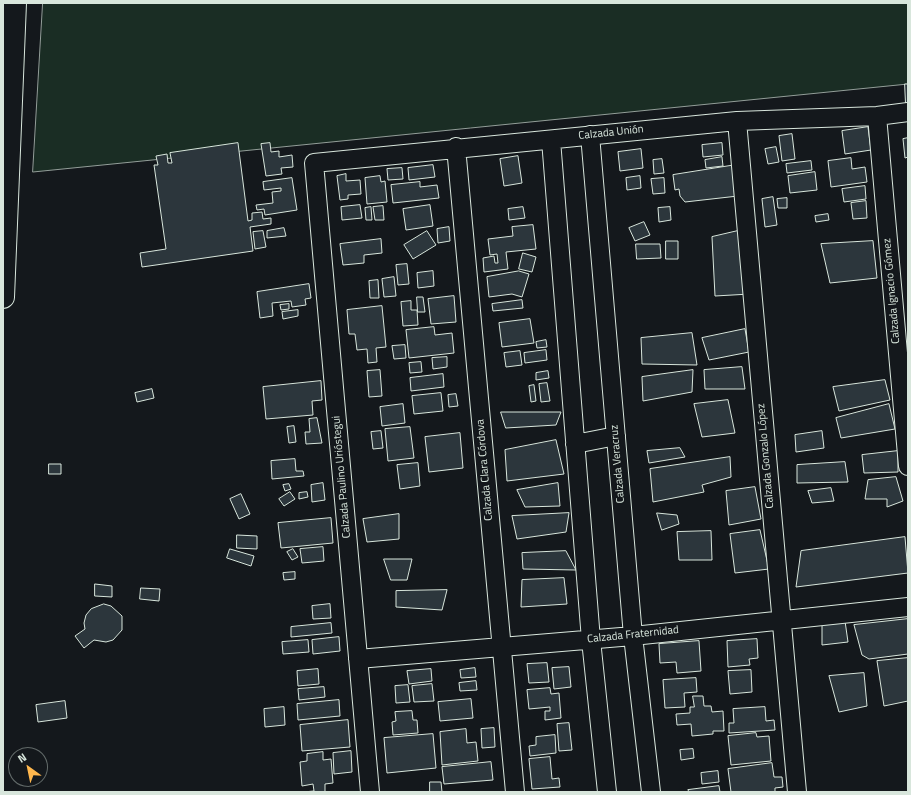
<!DOCTYPE html>
<html>
<head>
<meta charset="utf-8">
<style>
  body { margin:0 }
  #map { position:relative; width:911px; height:795px; overflow:hidden; background:#14181c; font-family:"Titillium Web",sans-serif }
  canvas { display:block }
  .frame { position:absolute; inset:0; border:4px solid #d8e6dc; pointer-events:none }
  .north { position:absolute; left:8px; top:747px; width:40px; height:40px; box-sizing:border-box; background:#14181c; border:1px solid #626a69; border-radius:50%; rotate:327deg; font-size:11px; font-weight:700; line-height:16px; text-align:center; color:#d8e6dc }
  .north::after { content:''; display:block; margin:auto; width:14px; height:18px; background:#ffb74d; clip-path:polygon(50% 0,100% 100%,50% 72%,0 100%) }
</style>
</head>
<body>
<div id="map">
<canvas width="911" height="795"></canvas>
<div class="frame"></div>
<div class="north">N</div>
</div>
<script>
const c = document.querySelector('canvas').getContext('2d');
c.lineJoin = 'round';
function fill(path, color) { c.fillStyle = color; c.fill(path, 'evenodd'); }
function stroke(path, color, width, dash) { c.strokeStyle = color; c.lineWidth = width; c.lineCap = dash ? 'butt' : 'round'; c.setLineDash(dash || []); c.stroke(path); }
function drawText(font, color, halo, rows, align = 'center') {
  c.font = font + ' "Titillium Web",sans-serif'; c.lineWidth = 3; c.setLineDash([]); c.textBaseline = 'middle'; c.strokeStyle = halo; c.fillStyle = color; for (const [text, x, y, turn = 0] of rows) {
    c.save(); c.translate(x, y); c.rotate((+turn || 0) * Math.PI / 180); c.textAlign = isNaN(turn) ? turn : align; if (halo) c.strokeText(text, 0, 0); c.fillText(text, 0, 0); c.restore();
  }
}
const green = new Path2D(`
  M43,3H908V84L33,172Z`);
fill(green, '#1a2d24');
stroke(green, '#939e99', 1);
const building = new Path2D(`
  M905,84H908V105H906Z
  M868,127L871,150L845,154L842,131Z
  M792,134L795,159L782,161L779,136Z
  M908,138V157L905,158L903,139Z
  M238,143L248,221L252,220V213L262,212L263,219L271,218V224L250,227L253,251L142,267L140,253L166,249L154,165H158L156,156L167,154L168,163H172L170,153Z
  M270,143L271,152L279,151V157L292,155L293,167L281,168L282,174L266,176L261,144Z
  M722,143L723,155L703,157L702,145Z
  M776,147L779,162L768,164L765,149Z
  M641,149L643,168L620,171L618,152Z
  M518,156L522,183L504,186L500,159Z
  M722,157L723,166L706,168L705,160Z
  M851,158L852,169L865,167L867,182L831,187L828,161Z
  M662,159L664,173L654,174L653,160Z
  M811,161L812,170L787,173L786,164Z
  M433,165L435,177L409,180L408,168Z
  M736,165L738,196L685,202L680,196L679,189L675,190L673,175Z
  M402,168L403,179L388,180L387,169Z
  M815,172L817,190L790,193L788,176Z
  M346,174V181L360,180L361,194L348,195V199L340,200L337,176Z
  M380,176L381,182L385,181L387,202L367,204L365,178Z
  M640,176L641,188L627,190L626,178Z
  M292,178L297,210L265,215L264,209L257,210L256,205L273,203L272,192L281,191V188L264,190L263,182Z
  M664,178L665,193L653,194L651,179Z
  M420,182V187L437,185L439,198L393,203L391,185Z
  M865,186L866,199L844,202L842,189Z
  M773,197L777,225L765,227L762,199Z
  M787,198V208H778L777,199Z
  M866,201L867,218L853,219L851,203Z
  M360,205L362,218L342,220L341,207Z
  M430,205L433,226L406,230L403,209Z
  M383,206L384,220H375L373,207Z
  M371,207L372,220H366L365,208Z
  M523,207L525,218L509,220L508,209Z
  M670,207L671,220L659,222L658,208Z
  M828,214L829,220L816,222L815,216Z
  M644,222L650,235L635,241L629,228Z
  M533,225L536,249L506,252L508,269L484,272L483,258L494,256L495,263H498L497,254L490,255L488,239L513,236L512,227Z
  M449,227L450,241L438,243L437,229Z
  M284,228L286,236L267,238V231Z
  M742,230L750,294L715,296L712,237Z
  M263,231L266,247L255,249L253,232Z
  M427,231L436,245L413,259L404,245Z
  M381,239L382,253L364,255V263L343,265L340,244Z
  M666,241H678V259H666Z
  M873,241L877,278L830,283L821,244Z
  M636,244H660L661,258L637,259Z
  M523,253L536,257L532,272L519,269Z
  M407,264L409,284L398,285L396,265Z
  M433,271L434,286L418,288L417,273Z
  M519,271L529,274L522,297L512,294L489,297L487,277Z
  M394,277L396,296L384,297L382,279Z
  M378,280L379,298H370L369,281Z
  M309,284L311,298L305,299L306,305L292,307L291,301L272,303L273,316L260,318L257,292Z
  M454,296L456,322L431,324L428,299Z
  M417,297H423L425,312H418Z
  M522,300L523,308L493,311L492,304Z
  M411,301V310H417L418,325L403,326L401,302Z
  M289,304V309L281,310L280,305Z
  M382,306L386,347L376,348L377,362L368,363L367,349L357,350L355,334H349L347,310Z
  M298,310V316L283,319L282,312Z
  M530,319L534,343L502,347L499,323Z
  M434,327L435,335L452,333L454,353L409,358L406,330Z
  M745,329L749,352L709,360L702,338Z
  M692,333L697,365L642,364L641,338Z
  M546,340L547,347L537,348L536,342Z
  M405,345L406,358L394,359L392,346Z
  M546,350L547,360L525,363L524,353Z
  M520,351L522,365L506,367L504,353Z
  M447,357V367L433,369L432,358Z
  M421,362L422,372L410,373L409,363Z
  M742,367L745,389H705L704,370Z
  M380,370L382,396L369,397L367,371Z
  M693,370L692,392L643,401L642,377Z
  M548,371L549,378L536,380V373Z
  M443,374L444,387L411,391L410,378Z
  M885,380L890,400L839,411L833,387Z
  M321,381L322,400L312,401L313,415L266,419L263,387Z
  M547,383L550,401L541,402L539,384Z
  M534,385L536,401L531,402L529,386Z
  M152,389L154,398L137,402L135,393Z
  M441,393L443,411L414,414L412,396Z
  M456,394L458,406L449,407L448,395Z
  M728,400L735,433L702,437L694,404Z
  M403,404L405,423L382,426L380,407Z
  M889,404L895,429L841,438L836,418Z
  M501,412H561L556,425L506,428Z
  M317,418L322,443L306,444L305,432H310L309,419Z
  M294,426L296,442L289,443L287,427Z
  M410,427L414,458L388,461L385,429Z
  M381,431L383,448L373,449L371,432Z
  M822,431L824,448L796,452L795,435Z
  M460,433L463,468L429,472L425,437Z
  M556,440L564,474L507,481L505,450Z
  M680,448L685,457L649,463L647,451Z
  M898,451V472L864,473L862,455Z
  M730,457L731,477L702,485L704,492L653,502L650,469Z
  M295,459L296,471H303L304,476L272,479L271,461Z
  M845,462L848,482L797,483V465Z
  M418,463L420,486L400,489L397,465Z
  M49,464H61V474H49Z
  M896,477L903,501L887,507V499H865L868,480Z
  M323,483L325,500L312,502L311,485Z
  M558,483L560,506L525,507L517,490Z
  M289,484L291,489L285,491L283,485Z
  M755,487L761,519L729,525L726,491Z
  M831,488L834,501L812,503L808,491Z
  M290,492L295,499L284,506L279,499Z
  M307,492L308,497L299,499V493Z
  M241,494L250,514L239,519L230,499Z
  M569,513L566,532L517,539L512,516Z
  M657,513L677,515L679,524L662,530Z
  M399,514V539L367,542L363,519Z
  M331,518L333,543L281,548L278,523Z
  M760,530L769,569L735,573L730,534Z
  M711,531L712,560H679L677,532Z
  M237,535L257,536V549L237,548Z
  M905,537L908,573L796,587L801,551Z
  M323,547L324,561L302,563L300,549Z
  M230,549L254,556L251,566L227,558Z
  M293,549L298,557L292,560L287,552Z
  M566,551L576,570L523,569L522,553Z
  M384,559H412L407,580H391Z
  M295,572V579L284,580L283,573Z
  M564,578L567,604L521,607L522,580Z
  M95,584L112,586V597L95,596Z
  M141,588L160,589L159,601L140,599Z
  M447,590L442,610L396,607V591Z
  M104,604L111,606L122,616V630L113,640L106,642L94,640L84,648L75,636L85,629L84,623L86,615L91,609Z
  M330,604L331,618L313,619L312,606Z
  M908,619V654L869,659L862,655L854,625Z
  M845,621L848,642L822,645V624Z
  M331,623L332,633L291,637V627Z
  M339,637L340,651L313,654L312,640Z
  M757,639L758,658L749,659L750,665L728,667L727,641Z
  M308,640L309,652L283,654L282,642Z
  M699,641L701,671L677,673L676,662L660,663L659,644Z
  M908,658V701L884,706L877,661Z
  M547,663L549,682L529,683L527,664Z
  M569,667L571,687L554,689L552,668Z
  M475,668L476,677L461,678L460,670Z
  M318,669L319,684L298,686L297,671Z
  M431,669L432,681L409,684L407,671Z
  M751,670L752,692L730,694L728,671Z
  M864,673L867,706L839,712L829,676Z
  M696,678L697,692L684,693L685,707L665,708L663,680Z
  M476,681L477,690L460,691L459,683Z
  M432,684L434,701L414,702L412,686Z
  M408,685L410,702L396,703L395,686Z
  M324,687L325,697L299,700L298,689Z
  M550,688L551,694L559,693L561,718L545,720V711H550V707L529,709L527,690Z
  M693,696H703L704,706H711L712,712L723,711L724,731H713V734L692,736L691,724L677,725L676,714L690,713V707H694Z
  M471,699L473,718L440,721L438,702Z
  M339,700L340,716L298,720L297,704Z
  M65,701L67,718L38,722L36,705Z
  M284,707L285,725L265,727L264,709Z
  M765,707L766,721L774,720L775,730L729,733V723H734L733,709Z
  M412,711L413,720H417L418,733L393,735L392,722L396,721L395,712Z
  M348,720L350,747L302,751L300,725Z
  M569,723L572,750L559,751L557,724Z
  M494,728L495,747L482,748L481,729Z
  M466,729L467,743L476,742L478,761L442,765L440,732Z
  M756,733L757,737L769,736L771,761L731,765L728,736Z
  M433,734L436,768L387,773L384,738Z
  M555,735L556,753L530,756L529,746L536,745V737Z
  M693,749L694,758L681,760L680,750Z
  M351,751L352,772L334,774L333,753Z
  M323,752V760L331,759L333,783L325,784V792H303L314,791L313,784L302,786L300,762L307,761V754Z
  M550,757L552,779L559,778L560,787L532,789L529,759Z
  M491,762L493,780L444,784L442,767Z
  M772,763L774,777H782L783,787L775,788V792H731L728,769Z
  M718,771L719,782L702,784L701,773Z
  M430,782H441L442,792H430Z
  M719,786L720,792H689L688,790Z`);
fill(building, '#2c363c');
stroke(building, '#d8e6dc', 1);
const minor = new Path2D(`
  M877,116L908,466
  M737,121L797,792
  M590,135L633,636L651,792
  M551,140L591,640L607,792
  M456,147L515,792
  M575,444L616,436
  M358,659L633,636L908,607
  M370,792L314,163L737,121L877,116L908,112`);
const secondary = new Path2D(`
  M3,297L15,3`);
stroke(minor, '#d8e6dc', 20);
stroke(secondary, '#d8e6dc', 24);
stroke(minor, '#14181c', 18);
stroke(secondary, '#14181c', 22);
drawText('11px', '#d8e6dc', '#14181c', [
  ["Calzada Unión",611,133,-6],
  ["Calzada Ignacio Gómez",892,291,-95],
  ["Calzada Gonzalo López",766,456,-95],
  ["Calzada Veracruz",618,464,-95],
  ["Calzada Clara Córdova",485,470,-95],
  ["Calzada Paulino Urióstegui",342,477,-95],
  ["Calzada Fraternidad",633,635,-6]
]);
</script>
</body>
</html>
